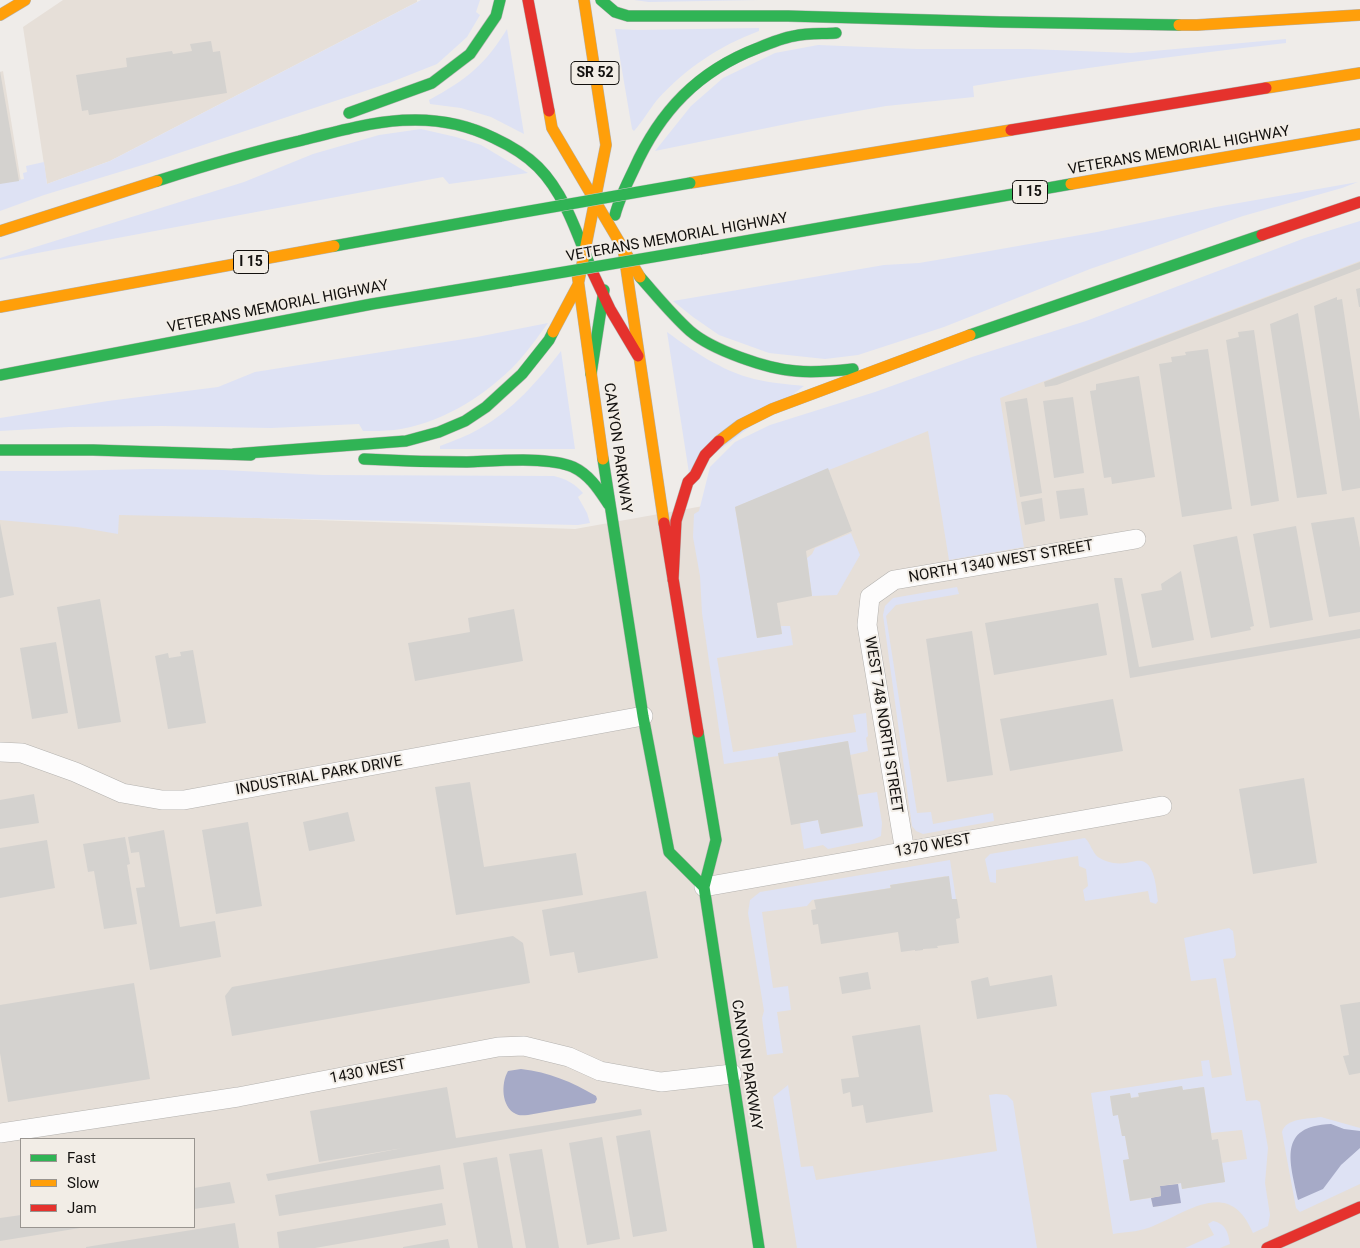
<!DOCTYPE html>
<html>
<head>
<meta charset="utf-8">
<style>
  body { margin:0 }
  #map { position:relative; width:1360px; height:1248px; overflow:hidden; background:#efece9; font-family:Roboto,sans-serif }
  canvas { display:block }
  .legend { position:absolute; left:20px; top:1138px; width:175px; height:90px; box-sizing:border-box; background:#f2ede6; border:1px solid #999590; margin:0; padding:6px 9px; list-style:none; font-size:15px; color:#13110f }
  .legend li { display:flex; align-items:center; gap:10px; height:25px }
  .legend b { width:25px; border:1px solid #999590 }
</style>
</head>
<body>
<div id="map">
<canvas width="1360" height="1248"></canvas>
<ul class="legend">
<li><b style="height:6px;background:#30b455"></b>Fast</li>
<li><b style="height:6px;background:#ff9f0a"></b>Slow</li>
<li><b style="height:6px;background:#e5322d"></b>Jam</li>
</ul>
</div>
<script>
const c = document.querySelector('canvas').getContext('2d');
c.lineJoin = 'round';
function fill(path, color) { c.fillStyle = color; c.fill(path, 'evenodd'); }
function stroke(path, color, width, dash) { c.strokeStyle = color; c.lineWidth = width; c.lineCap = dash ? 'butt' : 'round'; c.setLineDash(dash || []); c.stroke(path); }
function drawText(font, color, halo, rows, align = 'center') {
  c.font = font + ' Roboto,sans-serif'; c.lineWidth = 4; c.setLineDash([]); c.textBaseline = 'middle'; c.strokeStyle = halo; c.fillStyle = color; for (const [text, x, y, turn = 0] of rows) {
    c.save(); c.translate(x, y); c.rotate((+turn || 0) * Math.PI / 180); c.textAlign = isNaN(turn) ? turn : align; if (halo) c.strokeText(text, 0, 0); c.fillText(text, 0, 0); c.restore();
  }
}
fill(new Path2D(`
  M63,0H417V2L110,161L47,184L23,27Z
  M3,71L21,182L0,186V72Z
  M1360,251V1248H0V509L575,529L720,503ZM21,1139H194V1227H21Z`), '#e6dfd8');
fill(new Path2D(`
  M421,0H480L476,12L480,15L467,37L437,64L389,83L149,163L44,195L0,211V183L24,179L23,173L27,172L26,166L44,162L47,184L110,161Z
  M634,0H759L649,2Z
  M759,28V31C719,46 686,68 657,100C649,110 643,121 634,131L632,129L615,29L637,30Z
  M507,29L524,134L491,117L461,108L430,104L429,100C466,80 485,65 507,29Z
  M1286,39V43C1182,55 1077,68 973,86L974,97L886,106L801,121L655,151L691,106L723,78L775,53L818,45L917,49H1029L1131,53Z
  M421,129L456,137L481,145L528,173L449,184L443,177L0,260V258L244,182L313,154L379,135Z
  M1358,182L1342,188L1243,216L1090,269L944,327L858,355L825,359L769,353L719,335L693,317L673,301L884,265L919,263L984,252L1097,232L1216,207Z
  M1360,221V261L1000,398L1024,547L949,560L928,431L735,507L757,638L782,634L781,626H790L793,645L717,658L733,752L856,732L853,715L866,713L868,736L866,738L868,751L850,755L848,741L778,753V756L724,764L702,613L700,576L693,537L694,514L699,511L710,467L735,442L770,425L875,392L972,357L1086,321L1305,238Z
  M548,323C537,338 525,355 512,368C480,399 439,424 394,430C384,431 373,431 363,431L359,424L271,428L162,426L69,427L0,431V418L108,401L218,387L255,372L477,337Z
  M667,332C693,351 722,371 754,379C770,383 787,384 804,386L689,473Z
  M561,351L575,449H440V446C453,441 467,436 479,429C513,410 538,381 561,351Z
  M149,469L223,470L323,475L554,476C566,479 574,483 583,493L578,497L587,513L590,523L578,525L119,515L118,534L77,527L0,520V471H55Z
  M851,533L860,555L837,595L812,596L807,558L812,554L815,548Z
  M957,587L959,594L896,605L886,616L917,813L931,812L933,824L993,813L994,821L923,834L916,831L912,826L883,615L885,606L893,598Z
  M877,792L882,823L881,836L872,840L828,849L823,845L804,849L800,823L818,820L821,834L863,827L858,795Z
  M1085,838C1091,844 1092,852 1098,857C1102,860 1108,862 1113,863C1122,864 1127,863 1136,861C1155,857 1156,888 1158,901L1156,904L1150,902L1148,891L1085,901L1083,890L1088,886L1086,869L1079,866L1078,856L996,870V883L990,882L985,859L990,854Z
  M950,860L956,899L951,900L946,876L890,885V888L812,900L807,906L762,912L773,988L788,986L791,1010L777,1012L783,1053L767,1055L762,1018L764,1011L748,913L750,900L760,892Z
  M1229,928L1233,931L1236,955L1234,958L1223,959L1246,1101L1257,1100L1260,1102L1268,1148L1265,1183L1270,1215L1268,1226L1253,1233C1229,1175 1186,1214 1148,1228C1137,1232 1124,1232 1113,1234L1091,1093L1203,1076L1201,1061L1209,1060L1212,1078L1232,1075L1216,978L1191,981L1184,938ZM1182,1086L1183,1090L1204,1087L1211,1133L1242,1130L1247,1159L1222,1163L1225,1182L1182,1189L1181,1183L1178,1184L1180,1203L1153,1207L1151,1198L1130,1201L1123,1161L1129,1159L1125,1136H1122L1118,1115H1113L1110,1097L1130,1093L1131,1098Z
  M788,1085L801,1167L813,1166L816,1180L997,1151L989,1095L996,1094L1007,1095L1013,1101L1037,1248H797L773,1097Z
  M1321,1117L1360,1128V1184L1300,1212L1296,1208L1282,1132C1286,1118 1307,1119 1321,1117Z
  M1213,1221C1226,1224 1228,1232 1230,1244L1220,1248H1185L1214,1235L1208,1224Z`), '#dee2f4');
fill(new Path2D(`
  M521,1069C549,1072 572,1082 596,1096L597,1099L595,1103L528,1115C524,1115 519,1116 516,1114C501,1107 501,1083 508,1071Z
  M1331,1124L1344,1129L1360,1131V1148L1341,1165L1323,1189L1298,1200C1290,1162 1277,1126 1331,1124Z
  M1178,1184L1181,1203L1153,1207L1151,1198L1161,1196L1160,1186Z`), '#a6aac7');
fill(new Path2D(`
  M211,41L213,52L220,51L227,93L89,115L88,110L82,111L76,75L127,67L126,58L172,51L173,54L192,51L190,44Z
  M0,71L19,181L0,184Z
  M1360,262V269L1057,385L1045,387L1044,382Z
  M1360,288V307H1359L1356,289Z
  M1337,297V300L1342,299L1360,420V488L1342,491L1314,306Z
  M1298,313L1327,494L1297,498L1270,324Z
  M1254,330L1279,501L1251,506L1226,340L1239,337L1238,332Z
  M1208,349L1232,509L1182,517L1159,364L1172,362L1171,357L1186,355L1185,352Z
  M1139,376L1155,477L1112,484L1111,477L1104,478L1090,391L1096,390V384Z
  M1073,397L1084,473L1054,478L1043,401Z
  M1027,398L1042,493L1020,497L1005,402Z
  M828,468L852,531L806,551L812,596L777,603L782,634L757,638L735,507Z
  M1084,488L1088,515L1060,519L1056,491Z
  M1042,498L1045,521L1025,525L1021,502Z
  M1354,517L1360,548V612L1329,617L1311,523Z
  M0,523L14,595L0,598Z
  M1296,526L1313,620L1270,628L1253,534Z
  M1237,536L1254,626L1250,627L1251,630L1211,638L1193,545Z
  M1181,571L1194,640L1152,648L1141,594L1162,590L1161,584Z
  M1114,578H1122L1139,667L1360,629V638L1130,678Z
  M100,599L121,722L78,729L57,607Z
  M1098,603L1107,655L994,675L985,623Z
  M514,609L523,661L415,681L408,643L470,632L468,618Z
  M972,631L993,775L947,782L926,639Z
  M56,642L68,713L32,719L20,648Z
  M193,650L206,723L168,729L155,656L168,653L169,658L181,656L180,652Z
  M1113,699L1123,751L1010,771L1000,719Z
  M848,741L863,826L821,834L818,820L791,825L778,753Z
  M1304,778L1317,863L1253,874L1239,789Z
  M470,782L484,867L576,853L583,895L456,915L435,787Z
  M34,794L39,823L0,829V800Z
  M348,812L355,841L309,851L303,822Z
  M248,822L262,906L216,914L202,830Z
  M164,830L180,927L215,921L221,957L150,970L136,888L145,887L139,852L131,853L128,837Z
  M125,837L130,864L127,865L137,924L104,929L94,871L88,872L83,844Z
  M47,840L55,888L0,898V848Z
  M949,876L952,899H957L960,918L956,919L959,943L937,946L938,948L923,949V950L915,951V950L901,952L898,932L821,944L818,924L813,925L811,910L816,909L814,900L891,888L890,885Z
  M646,891L658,958L578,973L574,952L550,956L542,910Z
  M513,936L523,943L530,983L232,1036L225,996L232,987Z
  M868,972L871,989L842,994L839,977Z
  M1052,975L1057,1006L977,1019L971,981L988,977L990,986Z
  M134,983L150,1079L8,1102L0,1053V1005Z
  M1360,1002V1073L1349,1075L1343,1056L1349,1055L1340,1005Z
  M920,1025L933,1112L866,1123L863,1105L852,1107L850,1092L843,1094L841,1079L859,1077L852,1036Z
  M1182,1086L1183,1090L1204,1087L1212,1140L1218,1139L1225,1182L1182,1189L1181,1183L1160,1186L1161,1196L1130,1201L1123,1160L1129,1159L1125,1136H1122L1118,1115L1113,1116L1110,1096L1130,1093L1131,1098L1139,1097L1138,1093Z
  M447,1087L456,1138L641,1109L642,1115L268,1181L266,1174L403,1148L319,1162L310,1111Z
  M650,1130L667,1231L633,1237L616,1136Z
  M602,1137L620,1239L587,1245L569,1143Z
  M542,1149L559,1248H526L509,1154Z
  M497,1157L513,1248H478L463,1163Z
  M440,1165L444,1189L279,1216L275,1195Z
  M230,1182L235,1203L194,1209V1188Z
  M442,1203L446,1225L315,1248H279L277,1232Z
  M21,1215V1227L80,1228L0,1241V1218Z
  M235,1223L239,1248H86V1247Z
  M448,1239L450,1248H403V1247Z`), '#d4d2cf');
const street = new Path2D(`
  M0,752L22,753L75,772L122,793L162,800H184L643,716
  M905,852L867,625L870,597L894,580L1136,539
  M704,887L1162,806
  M0,1133L238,1097L498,1047L524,1046L569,1057L600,1071L661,1082L732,1074`);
const fast = new Path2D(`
  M601,0L615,12L628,16H788L1000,22L1179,25
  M349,113L432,83L470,54L496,16L500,0
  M157,181C204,166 251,152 299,141C366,124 428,105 494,138C509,145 526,155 538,167C565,194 578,236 592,271
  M615,215C619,199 627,184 634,169C660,111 698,71 758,48C770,43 782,38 794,36C808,33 822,34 836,33
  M334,246L501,216
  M700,249L1071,184
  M640,277C656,295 672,315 690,331C712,350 767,369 796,371C815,373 834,371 853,369
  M970,335L1262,235
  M591,374L604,290
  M0,375L372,304L511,281
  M0,450H93L251,455
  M234,454L406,441L439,432L465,421L486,407L522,374L549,340L553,332
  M364,459C398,461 432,462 467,462C496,461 548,456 573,467C590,475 599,490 609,505
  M603,459L643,716L669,852L704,887
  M698,732L716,840L704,887L759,1248`);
const slow = new Path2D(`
  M0,15L25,0
  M1179,25H1197L1360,15
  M1266,88L1360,73
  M549,111L552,128L640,277
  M690,183L1011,130
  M1071,184L1360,134
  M0,231L157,181
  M623,247L664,523
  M577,272L603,459
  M0,307L334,246
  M553,332L578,285L606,145L584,0
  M719,441L740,425L772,409L970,335`);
const jam = new Path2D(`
  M528,0L549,111
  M1011,130L1266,88
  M1262,235L1360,202
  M592,271L610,309L638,356
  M664,523L698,732
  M673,580L676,521L688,482L695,475L705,455L719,441
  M1267,1248L1360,1207`);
stroke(street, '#b4b2af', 20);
stroke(fast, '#b4b2af', 12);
stroke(slow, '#b4b2af', 12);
stroke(jam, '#b4b2af', 12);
stroke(street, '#fdfcfc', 19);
stroke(fast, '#30b455', 11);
stroke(slow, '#ff9f0a', 11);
stroke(jam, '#e5322d', 11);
const fastBridge = new Path2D(`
  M501,216L690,183
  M511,281L700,249`);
stroke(fastBridge, '#cac8c7', 12, []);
stroke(fastBridge, '#30b455', 11);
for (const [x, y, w] of [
  [595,73,48],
  [1030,192,35],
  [251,262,35]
]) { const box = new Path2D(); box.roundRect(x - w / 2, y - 11.5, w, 23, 4); c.fillStyle = '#f2ede6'; c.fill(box); stroke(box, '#13110f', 1); }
drawText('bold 14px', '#13110f', null, [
  ["SR 52",595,73],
  ["I 15",1030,192],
  ["I 15",251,262]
]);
drawText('15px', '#13110f', '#f2ede6', [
  ["VETERANS MEMORIAL HIGHWAY",1179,151,-10],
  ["VETERANS MEMORIAL HIGHWAY",677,238,-10],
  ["VETERANS MEMORIAL HIGHWAY",278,307,-11],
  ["CANYON PARKWAY",617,448,82],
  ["NORTH 1340 WEST STREET",1001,562,-10],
  ["WEST 748 NORTH STREET",883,725,81],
  ["INDUSTRIAL PARK DRIVE",319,776,-10],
  ["1370 WEST",933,846,-10],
  ["CANYON PARKWAY",746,1065,81],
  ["1430 WEST",368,1072,-11]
]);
</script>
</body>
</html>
